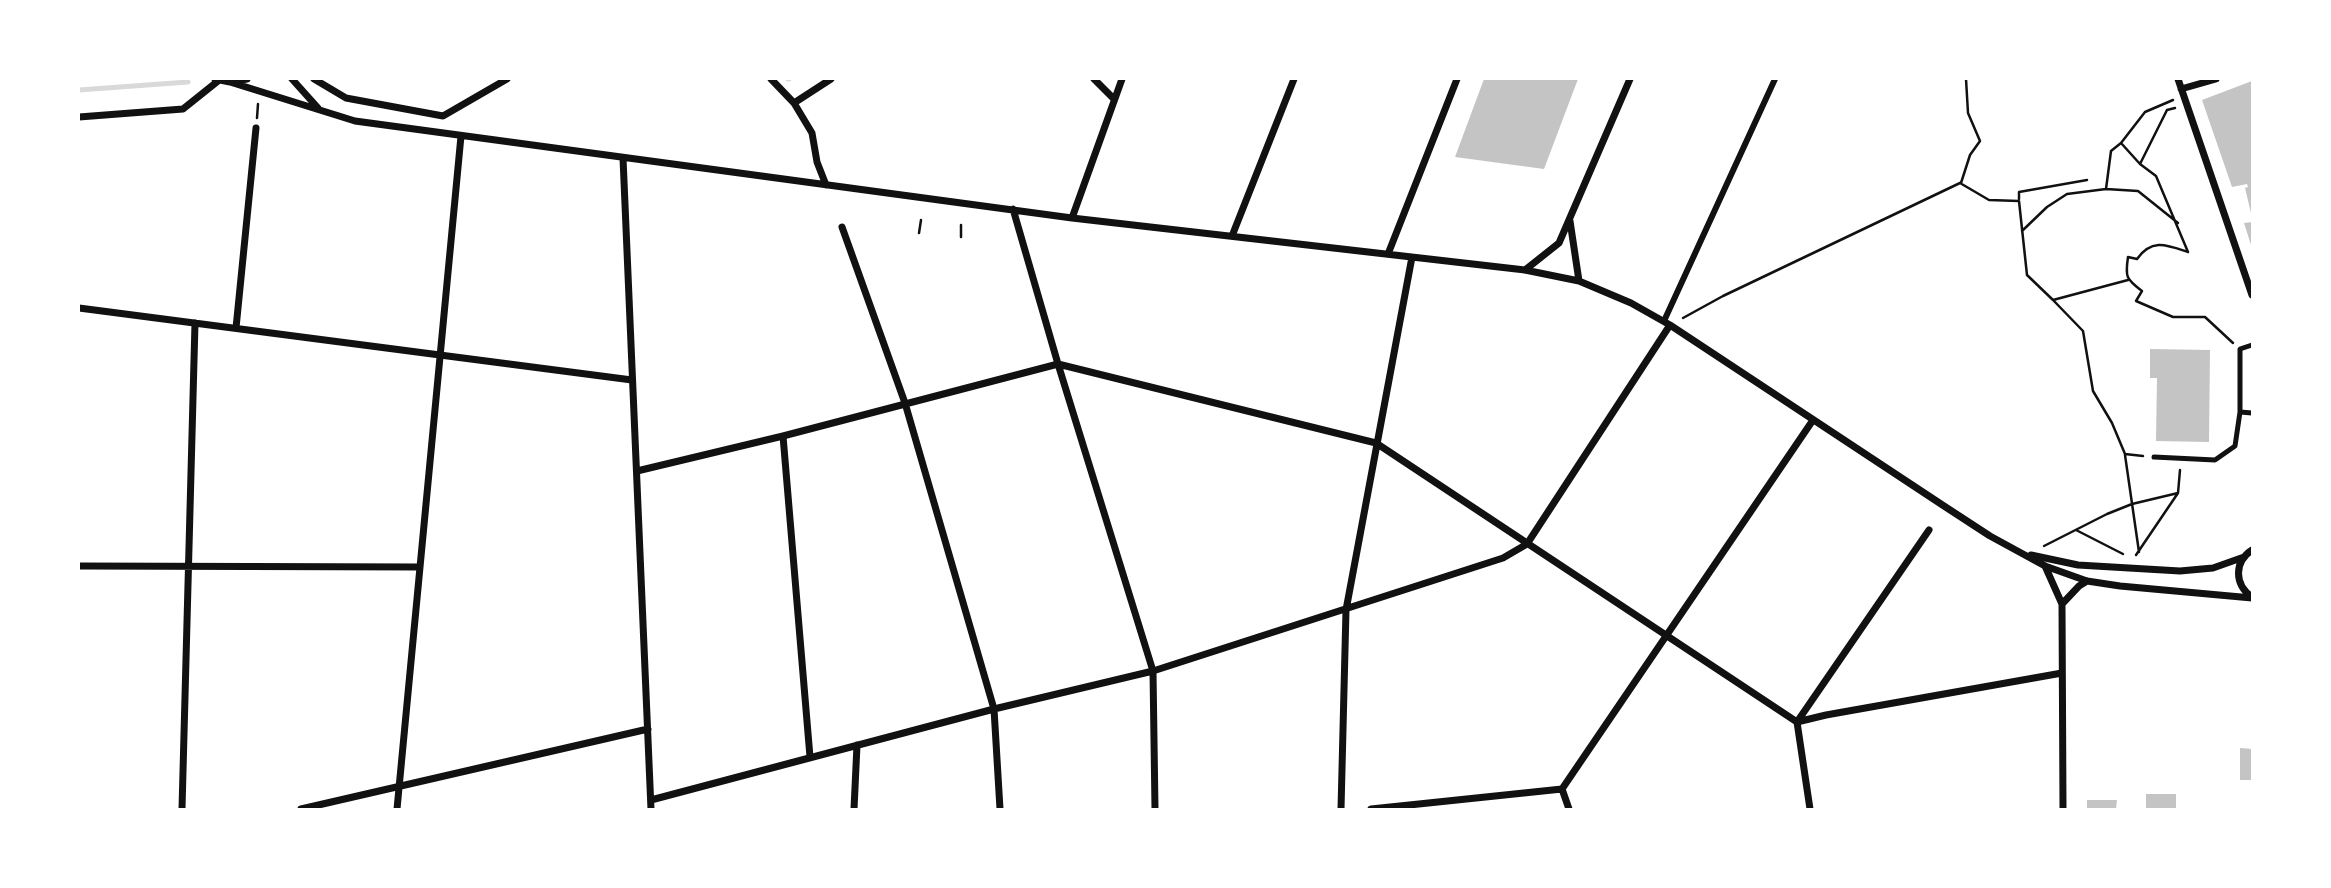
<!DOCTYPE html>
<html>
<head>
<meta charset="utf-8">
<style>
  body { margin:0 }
  #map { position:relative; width:2331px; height:888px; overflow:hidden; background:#fff; font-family:"Work Sans",sans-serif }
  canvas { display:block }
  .frame { position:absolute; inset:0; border:80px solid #fff; pointer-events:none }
</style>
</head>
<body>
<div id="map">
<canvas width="2331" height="888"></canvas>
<div class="frame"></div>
</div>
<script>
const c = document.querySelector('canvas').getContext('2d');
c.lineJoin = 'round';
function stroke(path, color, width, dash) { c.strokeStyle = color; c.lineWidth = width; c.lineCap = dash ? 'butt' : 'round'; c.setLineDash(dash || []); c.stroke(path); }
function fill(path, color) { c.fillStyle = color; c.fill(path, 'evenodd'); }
stroke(new Path2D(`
  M788,79H789
  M79,90L188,82`), '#d9d9d9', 5);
fill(new Path2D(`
  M1484,79H1578L1544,169L1455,157Z
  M2252,81V213H2251L2245,188L2248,187L2247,184L2232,187L2202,100Z
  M2252,222V248L2244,223Z
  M2150,349L2210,350L2209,442L2156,441L2157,378H2150Z
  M2240,748L2252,749V780H2240Z
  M2146,794H2176V809H2146Z
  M2087,800H2117L2116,809H2087Z`), '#c4c4c4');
stroke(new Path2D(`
  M257,118L258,104
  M2121,143L2145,112L2173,100
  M2140,164L2167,110L2175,108
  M1961,183L1970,155L1980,141L1968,113L1966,79
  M2106,189L2111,151L2121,143L2140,164L2156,176L2188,252
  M2019,199V192L2087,180
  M961,225V237
  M2022,231L2047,207L2067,194L2106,189L2138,191L2178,223
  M919,233L921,220
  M2188,252C2167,245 2152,238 2137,259L2128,257C2125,277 2126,279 2142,291L2136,301L2173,317H2205L2233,343
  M2053,300L2083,331L2093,391L2112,423L2125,454L2143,456
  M1683,318L1723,296L1960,183L1989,200L2019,201L2027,275L2053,300L2128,280
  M2125,455L2139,552
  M2076,530L2123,554
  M2044,546L2107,514L2132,504L2178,493
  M2136,555L2178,493L2180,470`), '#111', 2.5);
stroke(new Path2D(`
  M2240,412L2252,413
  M2154,457L2215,460L2235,446L2240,412V349L2252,345`), '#111', 5);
stroke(new Path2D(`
  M1664,321L1775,79`), '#111', 6);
stroke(new Path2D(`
  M215,79L230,82L247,79
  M292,79L318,108
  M314,79L346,98L443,116L507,79
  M771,79L794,103L812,133L817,162L826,185
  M1094,79L1114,99
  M2178,79L2252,295
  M230,82L355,121L1072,218L1525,270L1579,281L1631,303L1670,325L1944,506L1990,536L2045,566L2087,581L2120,586L2252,598
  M2181,89L2216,79
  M794,103L831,79
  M79,117L183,109L218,81
  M623,158L651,809
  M1013,209L1058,364L1153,671L1155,809
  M1072,218L1122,79
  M1570,221L1579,281
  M842,227L905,403L994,709L1000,809
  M1232,236L1294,79
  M1388,254L1457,79
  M1525,270L1559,243L1630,79
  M79,308L632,380
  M236,328L256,128
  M783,436L810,757
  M637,471L783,436L1058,364L1376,443L1797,722L1826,715L2062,673
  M2252,550C2234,562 2234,584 2252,597
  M2031,555L2078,565L2180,571L2213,568L2244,557
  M79,566L420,567
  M2045,566L2062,604L2063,809
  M2062,604L2079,586L2087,581
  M651,800L994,709L1153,671L1503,558L1527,544L1670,325
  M182,809L195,323
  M301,809L648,729
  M397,809L461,136
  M854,809L857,745
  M1341,809L1346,610L1412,257
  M1371,809L1562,789
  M1569,809L1562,789L1813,420
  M1810,809L1797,722L1929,530`), '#111', 7);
</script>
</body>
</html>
